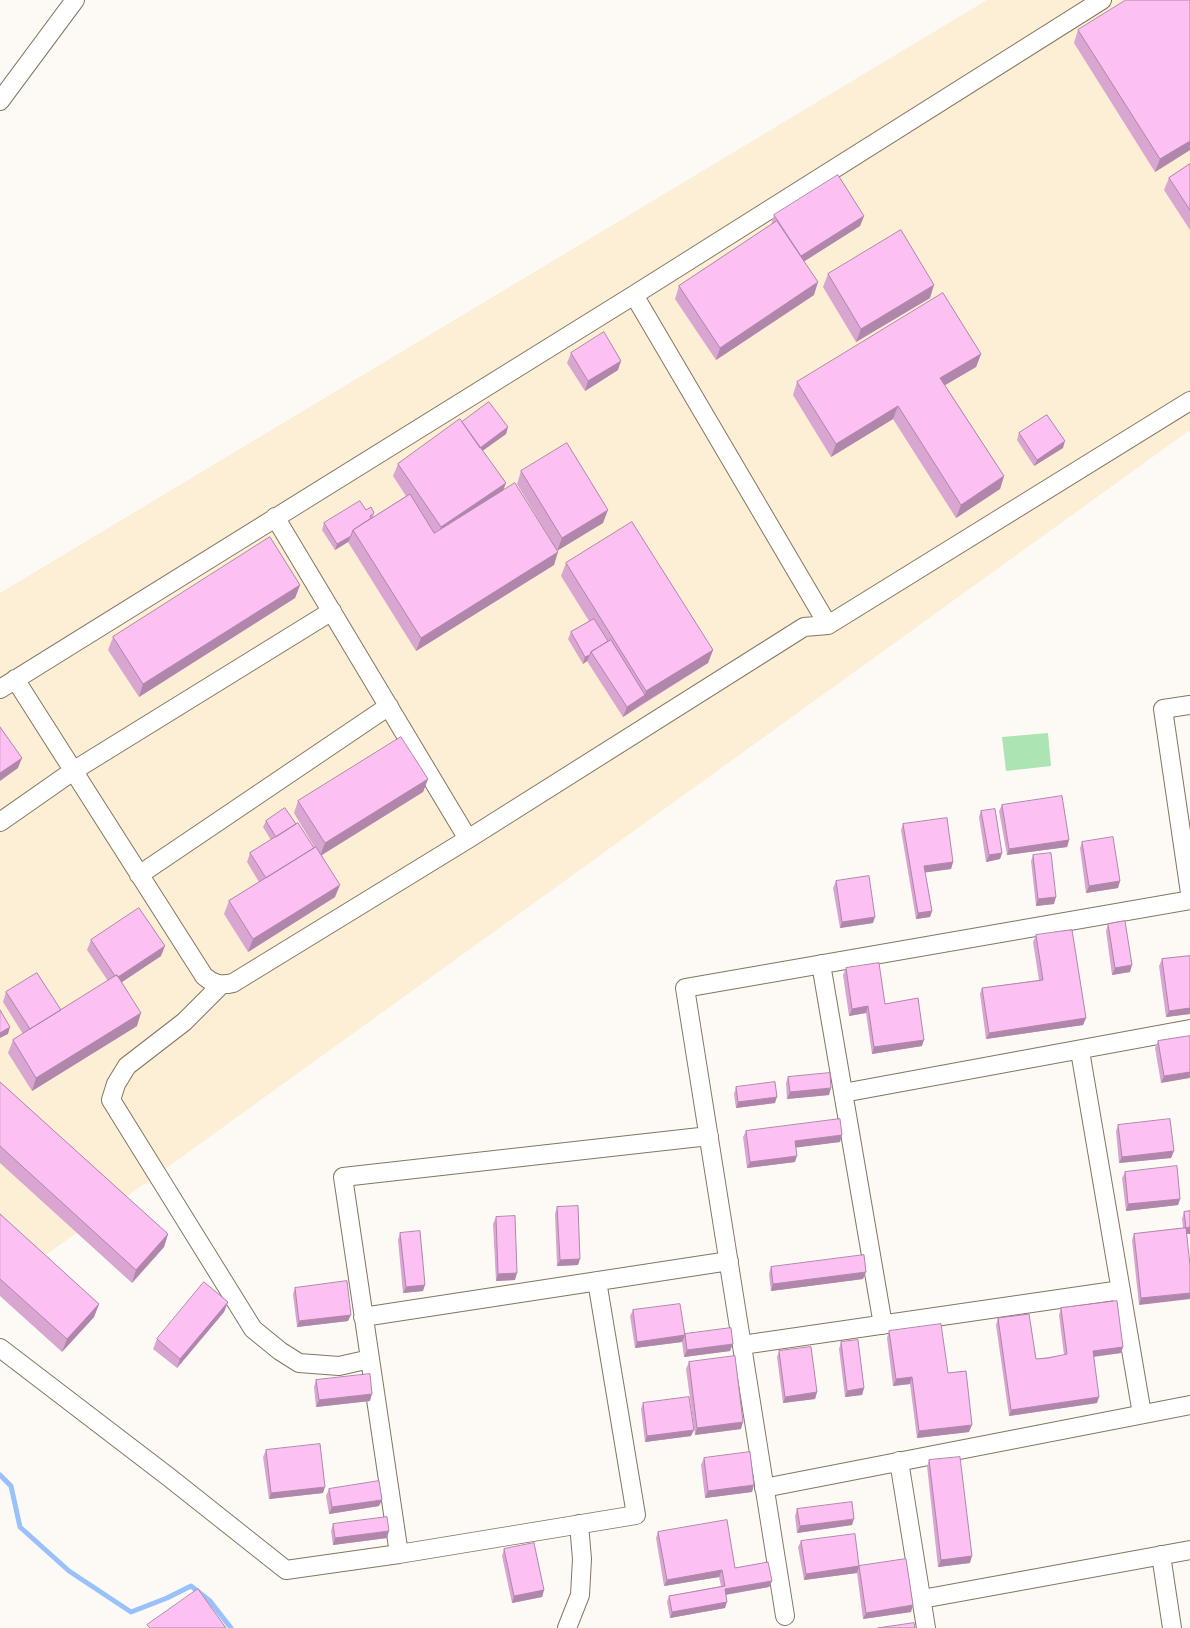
<!DOCTYPE html>
<html>
<head>
<meta charset="utf-8">
<style>
  body { margin:0 }
  canvas { display:block; background:#fdfaf5 }
</style>
</head>
<body>
<canvas width="1190" height="1628"></canvas>
<script>
const c = document.querySelector('canvas').getContext('2d');
c.lineJoin = 'round';
function fill(path, color) { c.fillStyle = color; c.fill(path, 'evenodd'); }
function stroke(path, color, width, dash) { c.strokeStyle = color; c.lineWidth = width; c.lineCap = dash ? 'butt' : 'round'; c.setLineDash(dash || []); c.stroke(path); }
fill(new Path2D(`
  M987,0H1190V430L0,1288V593Z`), '#fdeed6');
fill(new Path2D(`
  M1048,733L1051,766L1006,771L1002,737Z`), '#ace4b3');
stroke(new Path2D(`
  M0,1475L11,1486L20,1527L69,1571L131,1612L167,1598L191,1586L210,1601L231,1628`), '#99c1fb', 5);
const street = new Path2D(`
  M0,101L75,0
  M634,295L828,625
  M275,517L468,839
  M15,679L204,976C213,984 221,986 233,983L468,839L804,627L828,625L1190,401
  M0,689L634,295L1102,0
  M1190,705L1163,709L1190,893
  M0,822L73,771L332,611
  M139,875L389,706
  M821,964L883,1325
  M221,985L184,1022L127,1066L116,1084L111,1100L253,1329L280,1351L299,1363L339,1366L370,1359
  M1080,1051L1142,1414
  M843,1093L1190,1029
  M363,1317L729,1261
  M742,1345L1121,1290
  M0,1348L170,1478L286,1570L399,1554L636,1515L597,1281
  M899,1461L926,1628
  M764,1488L1190,1405
  M399,1554L343,1177L709,1136
  M1161,1555L1172,1628
  M922,1599L1190,1550
  M785,1616L685,988L1190,900
  M567,1628L580,1595L582,1559L579,1524`);
stroke(street, '#837661', 20);
stroke(street, '#fff', 18);
fill(new Path2D(`
  M1078,30L1190,150L1155,172L1074,43Z
  M1190,164V230L1164,190L1169,178Z
  M774,215L864,216L860,226L804,261L814,295L716,360L675,299L679,286L771,225Z
  M828,274L930,298L856,342L823,287Z
  M571,353L618,370L585,391L567,363Z
  M981,354L976,367L945,385L1004,476L1000,489L956,518L893,419L831,457L793,395L797,382Z
  M462,422L508,427L506,434L482,451L503,490L552,542L517,484L521,471L603,523L557,550L554,565L416,651L348,542L335,550L322,530L324,523L366,510L374,513L373,517L406,496L393,476L398,464Z
  M1019,433L1063,448L1034,466L1017,440Z
  M566,563L713,650L708,663L623,717L587,661L583,664L568,639L571,632L589,621L561,576Z
  M300,585L295,598L139,697L108,650L113,637Z
  M428,779L423,792L322,855L335,897L248,952L224,914L229,901L259,882L247,862L250,853L271,840L263,827L266,821L296,824L314,848H315L294,813L298,801Z
  M1002,805L1069,840L1067,847L1007,855L999,811Z
  M981,811L1002,853L1000,859L986,862L979,817Z
  M903,824L953,862L951,869L925,872L932,911L930,917L916,919L901,830Z
  M1082,842L1120,881L1118,888L1086,893L1080,848Z
  M1033,855L1054,904L1036,906L1031,861Z
  M836,881L873,923L840,928L833,888Z
  M1108,924L1130,972L1112,975L1106,931Z
  M1036,935L1086,1018L1083,1025L986,1039L980,994L982,988L1039,980L1033,942Z
  M91,940L161,956L122,982L137,1026L32,1091L8,1053L13,1040L23,1034L3,1002L6,992L61,1010L108,981L87,950Z
  M1190,956V1014L1166,1017L1159,966L1162,959Z
  M846,968L885,1004L922,1046L872,1054L866,1013L849,1016L843,975Z
  M1190,1036L1161,1083L1155,1048L1158,1041Z
  M788,1077L829,1095L787,1099L786,1083Z
  M0,1082L168,1234L164,1247L132,1283L0,1163Z
  M736,1087L775,1103L736,1108L734,1094Z
  M1118,1125L1174,1151L1171,1158L1119,1163L1116,1131Z
  M746,1131L840,1142L796,1147L795,1162L747,1168L743,1137Z
  M1125,1172L1180,1199L1178,1205L1126,1211L1122,1178Z
  M557,1207L578,1265L557,1266L555,1214Z
  M1190,1211V1234H1187L1139,1305L1132,1240L1134,1234L1183,1228L1182,1219L1184,1212Z
  M0,1214L99,1304L94,1317L62,1352L0,1296Z
  M496,1217L515,1280L496,1281L493,1224Z
  M400,1233L423,1291L403,1293L398,1240Z
  M771,1267L863,1279L771,1291L769,1274Z
  M295,1288L348,1321L297,1327L293,1294Z
  M228,1302L224,1312L177,1368L153,1349L157,1339Z
  M1061,1308L1123,1347L1121,1353L1094,1357L1097,1403L1009,1416L996,1325L998,1318L1036,1359L1064,1355L1059,1315Z
  M633,1310L684,1334L730,1351L684,1357L682,1342L635,1348L630,1316Z
  M889,1331L948,1373L969,1432L917,1438L910,1384L893,1386L887,1338Z
  M841,1342L864,1388L862,1395L845,1397L839,1349Z
  M779,1351L817,1392L815,1399L783,1403L777,1357Z
  M689,1362L741,1429L695,1435L686,1369Z
  M316,1380L370,1401L316,1407L314,1387Z
  M643,1403L691,1436L645,1442L641,1409Z
  M266,1450L323,1493L269,1499L263,1457Z
  M704,1458L752,1492L705,1498L701,1465Z
  M929,1460L970,1563L938,1567L927,1466Z
  M329,1489L379,1506L329,1514L326,1496Z
  M797,1509L852,1525L797,1533L795,1516Z
  M333,1524L387,1538L333,1545L331,1531Z
  M658,1532L735,1568L772,1581L769,1587L726,1595L725,1608L670,1618L667,1602L669,1596L721,1586L719,1577L664,1586L656,1538Z
  M801,1541L859,1566L911,1612L863,1619L857,1573L804,1580L798,1547Z
  M504,1549L544,1590L542,1597L512,1603L502,1556Z`), '#d9a5d1');
fill(new Path2D(`
  M1190,141V150L1155,172L1160,159Z
  M864,216L860,226L797,266L800,256Z
  M818,282L814,295L716,360L720,348Z
  M934,285L930,298L856,342L861,329Z
  M981,354L976,367L935,391L940,378Z
  M621,361L618,370L585,391L588,381Z
  M898,406L893,419L831,457L836,444Z
  M508,427L506,434L474,457L476,451Z
  M1065,441L1063,448L1034,466L1037,460Z
  M1004,476L1000,489L956,518L961,505Z
  M506,483L501,496L436,540L441,527Z
  M608,510L603,523L557,551L562,538Z
  M351,536L348,542L335,550L337,544Z
  M558,552L554,565L416,651L421,638Z
  M300,585L295,598L139,697L143,684Z
  M713,650L708,663L642,704L646,691Z
  M590,655L587,661L583,664L585,657Z
  M645,695L642,704L623,717L627,707Z
  M22,758L18,768L0,781V773Z
  M428,779L423,792L320,856L325,843Z
  M1069,840L1067,847L1007,855L1009,849Z
  M1002,853L1000,859L986,862L989,855Z
  M953,862L951,869L922,873L924,866Z
  M1120,881L1118,888L1086,893L1089,886Z
  M340,885L335,897L248,952L253,939Z
  M1056,897L1054,904L1036,906L1038,899Z
  M932,911L930,917L916,919L918,913Z
  M875,917L873,923L840,928L842,922Z
  M165,946L161,956L113,988L116,978Z
  M1132,965L1130,972L1112,975L1115,968Z
  M868,1006L866,1013L849,1016L852,1009Z
  M1190,1008V1014L1166,1017L1169,1011Z
  M141,1013L137,1026L32,1091L36,1078Z
  M1086,1018L1083,1025L986,1039L989,1033Z
  M10,1027L8,1034L0,1038V1033Z
  M924,1040L922,1046L872,1054L874,1047Z
  M1190,1072V1078L1161,1083L1164,1076Z
  M831,1088L829,1095L787,1099L790,1092Z
  M777,1097L775,1103L736,1108L738,1102Z
  M842,1135L840,1142L793,1148L795,1141Z
  M1174,1151L1171,1158L1119,1163L1122,1157Z
  M797,1156L795,1162L747,1168L750,1162Z
  M1180,1199L1178,1205L1126,1211L1128,1204Z
  M1190,1227V1234H1184L1186,1228Z
  M168,1234L164,1247L132,1283L136,1270Z
  M580,1259L578,1265L557,1266L560,1260Z
  M866,1272L863,1279L771,1291L773,1284Z
  M517,1273L515,1280L496,1281L498,1274Z
  M425,1285L423,1291L403,1293L406,1287Z
  M1190,1293V1299L1139,1305L1141,1298Z
  M228,1302L224,1312L177,1368L180,1359Z
  M99,1304L94,1317L62,1352L67,1339Z
  M351,1315L348,1321L297,1327L299,1321Z
  M685,1335L682,1342L635,1348L637,1342Z
  M733,1344L730,1351L684,1357L687,1350Z
  M1123,1347L1121,1353L1090,1357L1093,1351Z
  M912,1377L910,1384L893,1386L896,1379Z
  M864,1388L862,1395L845,1397L847,1391Z
  M817,1392L815,1399L783,1403L785,1397Z
  M372,1394L370,1401L316,1407L319,1400Z
  M1099,1397L1097,1403L1009,1416L1011,1410Z
  M743,1422L741,1429L695,1435L697,1428Z
  M972,1425L969,1432L917,1438L919,1431Z
  M694,1430L691,1436L645,1442L647,1436Z
  M754,1485L752,1492L705,1498L708,1491Z
  M325,1487L323,1493L269,1499L271,1493Z
  M382,1500L379,1506L329,1514L332,1507Z
  M854,1519L852,1525L797,1533L800,1526Z
  M389,1531L387,1538L333,1545L335,1538Z
  M972,1556L970,1563L938,1567L941,1560Z
  M859,1566L857,1573L804,1580L806,1574Z
  M722,1570L719,1577L664,1586L667,1580Z
  M772,1581L769,1587L723,1595L725,1589Z
  M544,1590L542,1597L512,1603L514,1596Z
  M727,1602L725,1608L670,1618L672,1612Z
  M913,1605L911,1612L863,1619L866,1613Z`), '#b086aa');
const building = new Path2D(`
  M1126,0H1190V141L1160,159L1078,30Z
  M1190,164V210L1169,178Z
  M838,175L864,216L801,256L774,215Z
  M777,221L818,282L720,348L679,286Z
  M901,230L934,285L861,329L828,274Z
  M943,293L981,354L940,378L1004,476L961,505L898,406L836,444L797,382Z
  M604,332L621,361L588,381L571,353Z
  M489,402L508,427L480,448L462,422Z
  M1047,415L1065,441L1037,460L1019,433Z
  M460,419L506,483L441,527L398,464Z
  M567,443L608,510L562,538L521,471Z
  M515,483L558,552L421,638L353,530L410,494L434,533Z
  M360,501L366,510L371,507L374,513L370,516L371,518L353,530L351,536L337,544L324,523Z
  M632,522L713,650L646,691L566,563Z
  M270,537L300,585L143,684L113,637Z
  M594,619L608,641L591,652L590,655L585,657L571,632Z
  M611,640L645,695L627,707L591,652Z
  M0,727L22,758L0,773Z
  M401,737L428,779L325,843L298,801Z
  M1062,796L1069,840L1009,849L1002,805Z
  M285,808L296,824L276,837L266,821Z
  M995,809L1002,853L989,855L981,811Z
  M947,818L953,862L924,866L932,911L918,913L903,824Z
  M298,823L314,848L266,878L250,853Z
  M1113,837L1120,881L1089,886L1082,842Z
  M316,847L340,885L253,939L229,901Z
  M1051,853L1056,897L1038,899L1033,855Z
  M869,876L875,917L842,922L836,881Z
  M139,908L165,946L118,977L117,975L115,976L91,940Z
  M1125,921L1132,965L1115,968L1108,924Z
  M1072,930L1086,1018L989,1033L982,988L1043,980L1036,935Z
  M1190,956V1008L1169,1011L1162,959Z
  M879,963L885,1004L918,998L924,1040L874,1047L868,1006L852,1009L846,968Z
  M37,973L61,1010L30,1029L6,992Z
  M117,975L141,1013L36,1078L13,1040Z
  M0,1010L10,1027L0,1033Z
  M1190,1036V1072L1164,1076L1158,1041Z
  M830,1073L831,1088L790,1092L788,1077Z
  M0,1082L168,1234L136,1270L0,1146Z
  M775,1082L777,1097L738,1102L736,1087Z
  M840,1119L842,1135L795,1141L797,1156L750,1162L746,1131Z
  M1170,1119L1174,1151L1122,1157L1118,1125Z
  M1177,1166L1180,1199L1128,1204L1125,1172Z
  M578,1206L580,1259L560,1260L557,1207Z
  M1190,1211V1227L1186,1228L1184,1212Z
  M0,1214L99,1304L67,1339L0,1279Z
  M515,1216L517,1273L498,1274L496,1217Z
  M1186,1228L1190,1265V1293L1141,1298L1134,1234Z
  M420,1231L425,1285L406,1287L400,1233Z
  M864,1255L866,1272L773,1284L771,1267Z
  M347,1281L351,1315L299,1321L295,1288Z
  M204,1282L228,1302L180,1359L157,1339Z
  M1117,1301L1123,1347L1093,1351L1099,1397L1011,1410L998,1318L1029,1314L1036,1359L1048,1358L1067,1354L1061,1308Z
  M680,1304L685,1335L637,1342L633,1310Z
  M941,1324L948,1373L966,1371L972,1425L919,1431L912,1377L896,1379L889,1331Z
  M731,1328L733,1344L687,1350L685,1334Z
  M858,1340L864,1388L847,1391L841,1342Z
  M811,1347L817,1392L785,1397L779,1351Z
  M735,1356L743,1422L697,1428L689,1362Z
  M370,1374L372,1394L319,1400L316,1380Z
  M689,1397L694,1430L647,1436L643,1403Z
  M320,1444L325,1487L271,1493L266,1450Z
  M750,1452L754,1485L708,1491L704,1458Z
  M960,1457L972,1556L941,1560L929,1460Z
  M379,1481L382,1500L332,1507L329,1489Z
  M852,1502L854,1519L800,1526L797,1509Z
  M387,1517L389,1531L335,1538L333,1524Z
  M727,1520L735,1568L768,1562L772,1581L725,1589L727,1602L672,1612L669,1596L725,1586L722,1570L667,1580L658,1532Z
  M855,1534L859,1566L806,1574L801,1541Z
  M534,1543L544,1590L514,1596L504,1549Z
  M906,1559L913,1605L866,1613L859,1566Z
  M198,1589L226,1628H150L147,1625Z
  M914,1623L915,1628H878Z`);
fill(building, '#fcc0f3');
stroke(building, '#b086aa', 1);
</script>
</body>
</html>
